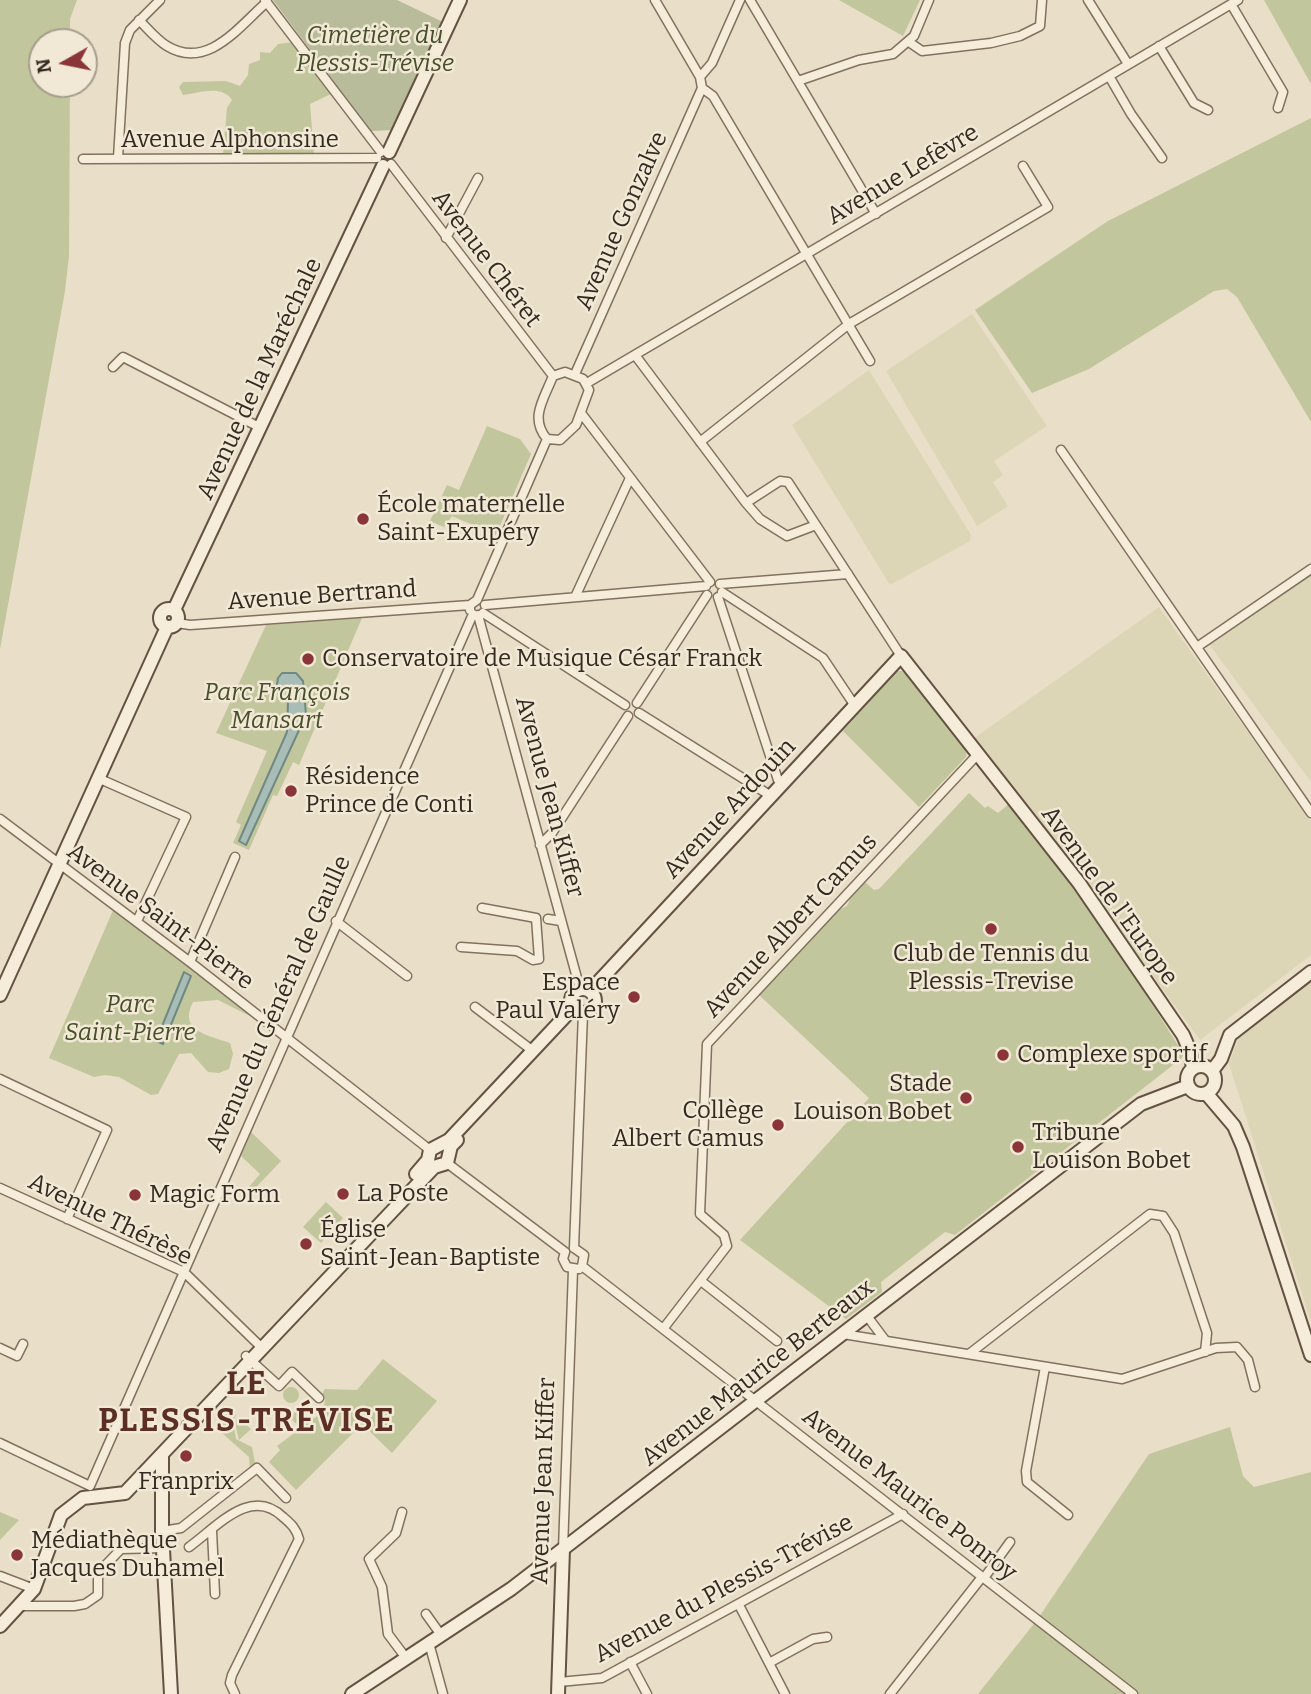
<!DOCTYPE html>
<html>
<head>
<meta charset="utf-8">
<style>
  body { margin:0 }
  #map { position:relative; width:1311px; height:1694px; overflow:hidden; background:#e9dec7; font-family:Bitter,serif }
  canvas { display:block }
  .north { position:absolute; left:28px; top:28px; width:70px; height:70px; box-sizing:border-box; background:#f1e9d6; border:2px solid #a69d8e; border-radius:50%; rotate:261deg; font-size:19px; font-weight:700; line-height:28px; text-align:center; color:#352a21 }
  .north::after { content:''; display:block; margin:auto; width:24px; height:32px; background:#8a3639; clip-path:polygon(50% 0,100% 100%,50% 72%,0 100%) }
</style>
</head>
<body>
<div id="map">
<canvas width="1311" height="1694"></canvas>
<div class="north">N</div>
</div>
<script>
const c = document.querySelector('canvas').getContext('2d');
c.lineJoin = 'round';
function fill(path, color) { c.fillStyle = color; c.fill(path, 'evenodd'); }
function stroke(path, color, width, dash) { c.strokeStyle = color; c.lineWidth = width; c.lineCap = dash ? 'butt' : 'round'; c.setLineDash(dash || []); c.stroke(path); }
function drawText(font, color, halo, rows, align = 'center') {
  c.font = font + ' Bitter,serif'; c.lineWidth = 5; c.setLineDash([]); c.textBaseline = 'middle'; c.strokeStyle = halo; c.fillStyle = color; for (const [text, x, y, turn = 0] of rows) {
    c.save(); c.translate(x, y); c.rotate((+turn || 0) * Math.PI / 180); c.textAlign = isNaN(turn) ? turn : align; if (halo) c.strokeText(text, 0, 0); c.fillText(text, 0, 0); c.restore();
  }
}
fill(new Path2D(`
  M972,314L1047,426L994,461L1003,475L993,482L1008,506L977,526L886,371Z
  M869,370L971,535L970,541L890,585L792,425Z
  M1311,575V782L1208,643Z
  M1159,607L1311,821V955L1200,1040L1086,885L973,739Z
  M1311,979V1322L1229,1064L1240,1034Z`), '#ddd6b6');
fill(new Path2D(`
  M0,0H77L70,19V42H42V84H70L69,256L65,291L0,649Z
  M839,0H920L903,36Z
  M1264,0H1311V84Z
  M294,42L333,93L310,104L314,155H223L227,108L232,100C222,84 198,93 183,95L179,87L183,82L226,81L240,86L248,75L249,64L260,60V52L270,53L278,44Z
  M1311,118V422L1237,297L1227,289L1214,291L1089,369L1032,393L975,310L1108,221Z
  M487,426L520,439L531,454L496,535L452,516L444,527L430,521L447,485L459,490Z
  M362,618L299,765L293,762L277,796L273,795L249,850L233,843L241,825L236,822L267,751L216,733L266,625Z
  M897,671H906L967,749L966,757L919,807L843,731Z
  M969,793L985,808L988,806L998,813L1009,804C1072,883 1130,966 1182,1052V1058L955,1235L945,1232L881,1282L882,1292L846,1319L740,1240L869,1098L759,995L838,910L847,906L851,897L865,882L874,890L879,889Z
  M114,908L252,1012L250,1016L218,1000L193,1002C178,1031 208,1035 230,1043L233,1054L229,1069L219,1073L208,1072L191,1053L179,1054L158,1094L151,1095L119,1077L105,1075L94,1077L49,1058Z
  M251,1132L281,1161L245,1199L242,1195L260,1174L241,1156Z
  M326,1202L343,1218L321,1243L303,1227Z
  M383,1359L437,1401L392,1453L362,1424L296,1490L269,1462L280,1450L277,1446L301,1428L289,1417L296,1411L306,1419L315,1418L323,1411L325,1400L322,1394L325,1389L357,1390Z
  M283 1395a8 8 0 1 1 16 0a8 8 0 1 1-16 0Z
  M217,1407L224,1414L229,1409L236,1415L233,1422L236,1439L252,1447L255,1463L250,1469L249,1457L222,1433L219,1420L222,1417L214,1409Z
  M237,1417L251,1429L239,1440L235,1423Z
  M1230,1427L1243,1476L1254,1487L1311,1472V1694H978L1037,1620L1149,1454Z
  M0,1512L19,1520L0,1540Z`), '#c2c69c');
fill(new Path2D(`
  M273,0H397L443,22L394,130L371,131Z`), '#b9bc9a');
const water = new Path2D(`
  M282,673H296L303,681L306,715L246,845L239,841L287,732L288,702L276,691L278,678Z
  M184,972L191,976L163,1044L156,1041Z`);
fill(water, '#a8bdb6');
stroke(water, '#708a83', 2);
const street = new Path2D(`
  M265,0L381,152
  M750,0L876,214
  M1088,0L1128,64
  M1231,4L1283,92L1278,108
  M139,20C148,29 157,40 167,46C208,71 240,25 267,2
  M909,42L922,51L991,43L1020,36L1040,26L1042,0
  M1159,46L1194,103L1208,110
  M1109,76L1131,114L1162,158
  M700,77L712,63L740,0
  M798,81L859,60L893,54L914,36L929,0
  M702,88L713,96L870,361
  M118,158L125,43L130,30L160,0
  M83,159L377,158
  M391,164L553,376
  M446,238L478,178
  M635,355L746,503L760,519L787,536L816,525L788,482L780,481L746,503
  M113,367L123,357L261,428
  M565,372L583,379L589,390L576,425L560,440L547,439C529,418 544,399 553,376Z
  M575,374L702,88L700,77L655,0
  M587,383L1238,0
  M581,413L710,582
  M700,442L849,324L1048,207L1023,166
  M1061,450L1311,813
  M816,525L901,656
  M720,584L848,574
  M722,592L823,658L855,706
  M576,595L630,478
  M718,597L778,780L782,784
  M485,605L706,586
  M470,610V605L477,600L547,439
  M483,613L625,705
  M478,615L580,989
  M177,623L190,625L470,605
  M1197,647L1311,569
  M637,703L707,595
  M639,713L771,796
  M100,779L186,817L137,921
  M0,819L190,962L430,1150
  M540,845L552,833L628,716
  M548,919L561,921
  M336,921L407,976
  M461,947L517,951L533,960L539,959L536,918L482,908
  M190,962L235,857
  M475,1007L533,1051
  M0,1079L107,1130L67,1219
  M447,1163L565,1252
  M0,1188L184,1272L262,1348
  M574,1248L583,1013
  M574,1248L584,1255L582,1266
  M565,1252L563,1259L567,1267L579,1269
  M582,1266L1133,1694
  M701,1281L777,1341
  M867,1316L885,1340
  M663,1329L727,1246L724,1235L700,1214L707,1044L978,754
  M843,1334L1122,1379L1216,1348L1237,1347L1248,1360L1255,1387
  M0,1348L17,1356L23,1344
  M969,1354L1150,1214L1163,1216L1174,1233L1207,1333L1205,1352
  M246,1356L279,1386L292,1372L319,1398
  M1045,1367L1026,1471L1027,1482L1068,1515
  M0,1443L90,1486L473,614
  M402,1512L396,1533L369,1559L382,1587L388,1634L406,1658
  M162,1531L181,1528L257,1468L286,1498
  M212,1531L215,1594
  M189,1547C218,1526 251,1486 283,1517C291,1524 296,1528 299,1539L232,1675L230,1683L235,1694
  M563,1549L573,1270
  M0,1576L34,1589
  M984,1578L1010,1542
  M739,1605L785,1694
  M19,1606H74L85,1604L98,1595V1573L121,1549L164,1548
  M426,1614L441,1635
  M429,1643L443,1694
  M630,1662L647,1694
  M769,1663L813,1639L827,1637
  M559,1682L602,1678L903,1514
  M890,1694L982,1577`);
const secondary = new Path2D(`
  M389,152L460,0
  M160 618a9 9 0 1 1 18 0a9 9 0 1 1-18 0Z
  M174,610L383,166
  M571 1001a12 12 0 1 1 24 0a12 12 0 1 1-24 0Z
  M590,991L901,656L1079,883L1183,1035L1190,1051L1193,1068
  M0,995L167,627
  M1187 1080a14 14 0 1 1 28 0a14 14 0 1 1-28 0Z
  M1212,1071L1221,1059L1230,1035L1311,972
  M1206,1093L1234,1126L1243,1147L1311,1355
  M434,1167L447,1163L451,1146L457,1140
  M416,1174L428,1160L430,1150L449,1140L573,1008
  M162,1457V1531L171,1694
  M0,1626L34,1589L61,1515L83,1498L125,1493L434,1167
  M352,1694L511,1589L1141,1104L1188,1086
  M558,1694L563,1549`);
stroke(street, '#82715f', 11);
stroke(secondary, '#645242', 16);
stroke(street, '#f5ecda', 8);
stroke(secondary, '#f5ecda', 12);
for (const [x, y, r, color] of [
  [363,519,7,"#8a3639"],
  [308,659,7,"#8a3639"],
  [291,791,7,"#8a3639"],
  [991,929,7,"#8a3639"],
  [634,997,7,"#8a3639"],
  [1003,1055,7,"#8a3639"],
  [966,1098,7,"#8a3639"],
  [778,1125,7,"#8a3639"],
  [1018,1147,7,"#8a3639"],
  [343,1194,7,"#8a3639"],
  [135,1195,7,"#8a3639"],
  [306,1244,7,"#8a3639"],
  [186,1456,7,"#8a3639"],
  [17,1555,7,"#8a3639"]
]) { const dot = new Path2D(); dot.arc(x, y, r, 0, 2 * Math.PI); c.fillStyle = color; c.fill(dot); stroke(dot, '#f1e9d6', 2.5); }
drawText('italic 24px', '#464e2a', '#f1e9d6', [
  ["Cimetière du",375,36],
  ["Plessis-Trévise",375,64],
  ["Parc François",277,693],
  ["Mansart",277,721],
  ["Parc",130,1005],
  ["Saint-Pierre",130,1033]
]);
drawText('24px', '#352a21', '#f1e9d6', [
  ["Avenue Alphonsine",230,140],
  ["Avenue Lefèvre",903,175,-31],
  ["Avenue Gonzalve",622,221,-66],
  ["Avenue Chéret",486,259,53],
  ["Avenue de la Maréchale",260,379,-65],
  ["Avenue Bertrand",322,596,-4],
  ["Avenue Jean Kiffer",549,797,75],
  ["Avenue Ardouin",730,809,-47],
  ["Avenue de l'Europe",1109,896,54],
  ["Avenue Saint-Pierre",160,917,37],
  ["Avenue Albert Camus",791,926,-47],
  ["Avenue du Général de Gaulle",279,1004,-66],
  ["Avenue Thérèse",110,1220,26],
  ["Avenue Maurice Berteaux",758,1373,-38],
  ["Avenue Jean Kiffer",544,1481,-88],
  ["Avenue Maurice Ponroy",909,1495,38],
  ["Avenue du Plessis-Trévise",724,1589,-28]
]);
drawText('24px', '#352a21', '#f1e9d6', [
  ["École maternelle",377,505],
  ["Saint-Exupéry",377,533],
  ["Conservatoire de Musique César Franck",322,659],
  ["Résidence",305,777],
  ["Prince de Conti",305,805],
  ["Club de Tennis du",991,954,"center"],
  ["Plessis-Trevise",991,982,"center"],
  ["Espace",620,983,"right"],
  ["Paul Valéry",620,1011,"right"],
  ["Complexe sportif",1017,1055],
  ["Stade",952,1084,"right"],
  ["Louison Bobet",952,1112,"right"],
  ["Collège",764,1111,"right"],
  ["Albert Camus",764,1139,"right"],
  ["Tribune",1032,1133],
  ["Louison Bobet",1032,1161],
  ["La Poste",357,1194],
  ["Magic Form",149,1195],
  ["Église",320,1230],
  ["Saint-Jean-Baptiste",320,1258],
  ["Franprix",186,1482,"center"],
  ["Médiathèque",31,1541],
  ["Jacques Duhamel",31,1569]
], 'left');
c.letterSpacing = '2px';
drawText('bold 32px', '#5c2f25', '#f1e9d6', [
  ["LE",247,1385],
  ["PLESSIS-TRÉVISE",247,1422]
]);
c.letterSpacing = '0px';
</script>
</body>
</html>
